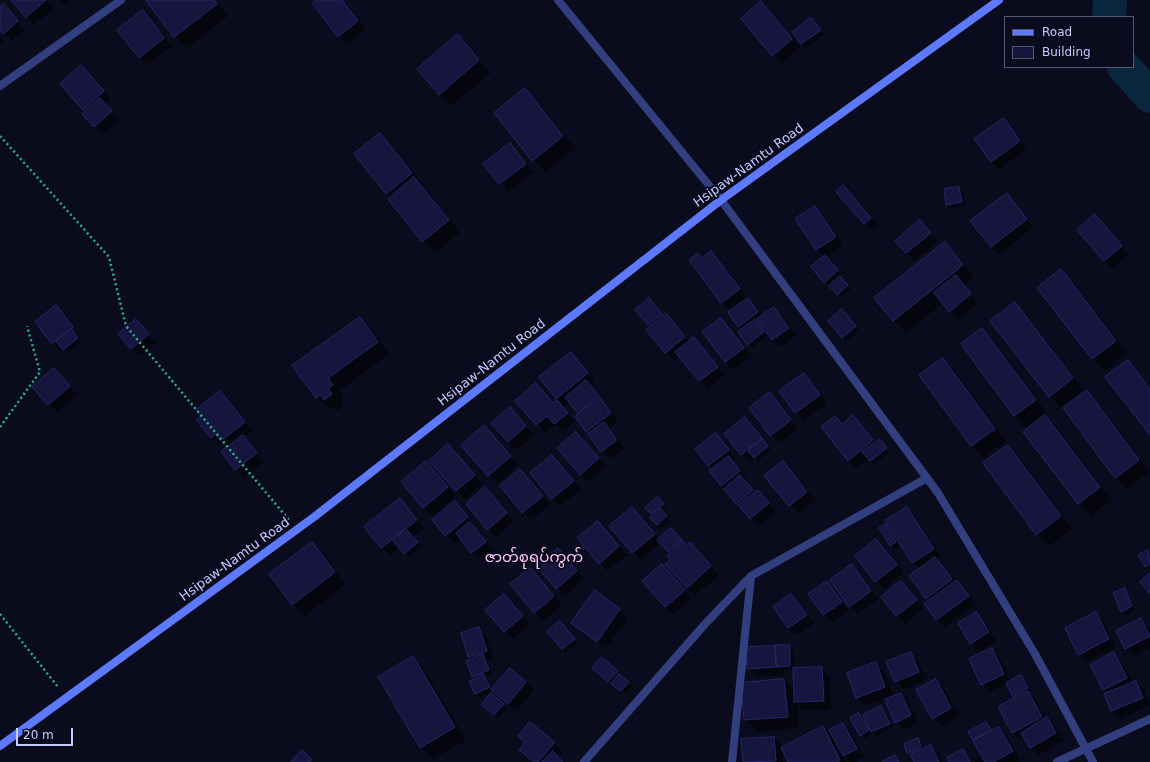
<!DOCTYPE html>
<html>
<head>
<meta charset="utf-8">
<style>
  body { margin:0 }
  #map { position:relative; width:1150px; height:762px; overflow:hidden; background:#0a0b1c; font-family:"DejaVu Sans",sans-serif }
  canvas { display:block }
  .legend { position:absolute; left:1004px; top:16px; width:130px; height:52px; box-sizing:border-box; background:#0a0b1c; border:1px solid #555777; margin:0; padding:5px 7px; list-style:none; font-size:12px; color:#c5caff }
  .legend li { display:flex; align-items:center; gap:8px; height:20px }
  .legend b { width:20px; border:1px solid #555777 }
  .scale { position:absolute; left:16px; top:728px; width:57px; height:18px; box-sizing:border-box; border:2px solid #c5caff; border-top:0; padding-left:5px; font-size:12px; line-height:14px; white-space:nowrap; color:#c5caff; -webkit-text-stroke:3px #0a0b1c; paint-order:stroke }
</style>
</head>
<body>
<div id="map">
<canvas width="1150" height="762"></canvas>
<ul class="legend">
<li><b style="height:5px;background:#5c79ff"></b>Road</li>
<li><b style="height:11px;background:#15153e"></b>Building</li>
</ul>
<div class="scale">20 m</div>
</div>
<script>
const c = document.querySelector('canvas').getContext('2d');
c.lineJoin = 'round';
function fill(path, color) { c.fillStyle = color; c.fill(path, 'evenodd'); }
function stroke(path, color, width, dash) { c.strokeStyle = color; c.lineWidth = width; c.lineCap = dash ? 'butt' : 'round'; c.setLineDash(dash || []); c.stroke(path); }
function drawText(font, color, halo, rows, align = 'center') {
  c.font = font + ' "DejaVu Sans","Noto Sans Myanmar",sans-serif'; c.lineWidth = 4; c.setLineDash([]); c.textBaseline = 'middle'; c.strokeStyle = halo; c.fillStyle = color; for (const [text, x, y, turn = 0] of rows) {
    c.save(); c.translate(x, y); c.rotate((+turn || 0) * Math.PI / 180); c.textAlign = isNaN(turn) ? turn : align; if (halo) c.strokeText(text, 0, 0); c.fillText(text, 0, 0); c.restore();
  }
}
fill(new Path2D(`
  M13,0H47L54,8L34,25Z
  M60,0H70L64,4Z
  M147,0H215L228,16L187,48L175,36Z
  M317,0H343L366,30L347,44L339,36Z
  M761,3L800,47L781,63L773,55Z
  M4,5L25,30L12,41L0,28V9Z
  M143,11L172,46L147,65L139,57Z
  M815,23L824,34L806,48L794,32Z
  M0,36L4,41L0,44Z
  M458,36L491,73L451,106L439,94Z
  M89,74L111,100L105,105L119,120L103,134L84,114L86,112L84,109Z
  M525,90L537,102L575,148L545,172L533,160L495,113Z
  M1004,119L1027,149L999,169L991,161Z
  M380,134L392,146L460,233L435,253L423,241L387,193Z
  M510,145L533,172L508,192L484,164Z
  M959,188L963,192L965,206L951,208L947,204Z
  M851,194L879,226L873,231L865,223Z
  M1006,194L1034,227L999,255L991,247Z
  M815,208L823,216L843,245L826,257L841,275L839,277L851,289L841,298L825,282L824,257L817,249Z
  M1103,224L1129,254L1112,269L1078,230Z
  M928,230L938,241L914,261L897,241Z
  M945,243L974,277L964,285L978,303L958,320L943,303L906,333L894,321Z
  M711,252L762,316L774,308L782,316L796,336L780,347L762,323L759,325L767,336L751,348L731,311L721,302L702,259Z
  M1061,271L1073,283L1127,353L1105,371L1093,359L1038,288Z
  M652,303L664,317L666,315L674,323L690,342L694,338L725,375L707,389L680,356L674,361L648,330L651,327L649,324Z
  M1015,304L1027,316L1084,391L1080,394L1081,396L1087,392L1099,404L1150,472L1127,489L1115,477L1063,407L1062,408L1050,396Z
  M56,307L80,336L78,338L81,342L67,353L63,349L60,351L52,343Z
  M846,314L859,330L847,341L843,337Z
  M360,318L372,330L389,354L339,391L344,398L340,401L344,406L336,411L332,407L329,409L317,397Z
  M721,319L751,356L733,370L725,362Z
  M136,321L156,343L139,356L131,348Z
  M982,330L994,342L1047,413L1044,415L1057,428L1112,500L1091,515L1079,504L1024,432L1040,420L1039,419L1027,428L1015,416L962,345Z
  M571,353L595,382L590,386L618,421L609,428L625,448L610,459L587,431L581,414L570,402L564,406L556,398Z
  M943,359L955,371L1006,441L984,458L972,446L921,375Z
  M1127,361L1150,387V434Z
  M54,369L77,395L57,412L49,404Z
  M804,374L827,403L804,420L780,392Z
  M536,384L554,404L565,409L575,421L563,431L556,424L545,433L517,401Z
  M220,392L252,430L244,437L264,462L244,477L222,452L229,447L223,442L219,445L211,437L202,416Z
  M769,394L798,429L779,443L750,409Z
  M518,417L534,435L516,450L508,442Z
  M835,417L843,424L853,417L876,443L883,444L890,452L874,464L868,458L856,468L848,460Z
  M745,418L771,450L758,461L756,458L750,462L726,434Z
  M576,433L606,466L588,482L580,474Z
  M716,434L736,459L733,461L748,480L745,481L755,493L765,499L776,512L758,526L721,486L713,469L696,449Z
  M492,435L518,465L497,484L463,446Z
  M1008,446L1020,458L1072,529L1049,546L1037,534Z
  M456,454L482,483L465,499L431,461Z
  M552,456L581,489L560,507L531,473Z
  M426,462L456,496L432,516L402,482Z
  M783,462L815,500L798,514L766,476Z
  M520,470L550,504L531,520L523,512Z
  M485,489L514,521L496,537L488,529Z
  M658,498L667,508L662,512L670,521L661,528L651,518L654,515L647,508Z
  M400,500L424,528L413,537L421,547L409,557L400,547L390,555L382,547Z
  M455,502L475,525L474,527L493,550L480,560L461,537L454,543L446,535Z
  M632,508L659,539L671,529L684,544L697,551L719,575L695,596L687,588L671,560V553L661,543L641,560L633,552Z
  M907,508L915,516L941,557L937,560L956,582L957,581L965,589L976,604L945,627L937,620L930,601L927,598L920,570L913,562Z
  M598,522L627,555L607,571L600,563Z
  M885,525L891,530L899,546L894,549L891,545Z
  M876,540L904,573L884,589L876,581Z
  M312,543L324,555L346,584L305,616L293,604Z
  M1148,551L1150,553V570L1146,566Z
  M566,558L585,579L565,596L538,567Z
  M852,566L878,599L858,614L850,606Z
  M531,569L562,605L543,621L511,585Z
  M670,573L692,598L673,615L643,581Z
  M827,582L849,611L832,623L810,594Z
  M901,582L924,609L905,624L882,597Z
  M1124,590L1128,593L1135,610L1126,615L1122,611Z
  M595,592L628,618L606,649L573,623Z
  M791,595L814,623L797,635L789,627Z
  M512,603L530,624L513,639L486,610Z
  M977,613L985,621L996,641L979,651L971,643Z
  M1095,613L1103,621L1116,647L1087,662L1079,654Z
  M1141,620L1150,629V648L1133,656L1125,648Z
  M564,626L578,643L566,652L563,648Z
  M478,628L486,636L494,659L487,661L492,674L485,677L493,690L526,682L534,690L517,711L493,691L480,698L470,682L476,679L473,676L472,659L469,656Z
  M789,646L793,650L794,669L822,668L830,677L831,709L803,710L797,704L799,728L757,732L745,720L784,680L795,691L794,670H784V675L756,676L748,668L775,647L778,649Z
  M992,650L1000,658L1011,682L1021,676L1024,680L1031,692L1029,693L1036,700L1046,719L1055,726L1063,741L1038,755L1025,738L1020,740L1012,732L1016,698L1007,684L990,692L982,684Z
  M910,653L918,661L927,680L904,689L896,681Z
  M1114,654L1122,662L1133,683L1136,682L1144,690L1150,705L1120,719L1112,711L1108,694L1104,689Z
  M412,657L424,669L466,740L433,759L421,747Z
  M875,663L884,672L893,695L865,705L857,697Z
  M597,672H617L632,686L625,694Z
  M936,680L944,688L959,716L941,726L933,718Z
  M901,694L909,702L918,723L904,730L896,722Z
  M503,705L507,708L498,718L487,708Z
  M881,707L893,728L876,736L871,730L872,734L864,739L861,735L859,714L867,725Z
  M986,723L992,732L999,728L1007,736L1020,759L1015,762H986L974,739Z
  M843,724L851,732L864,757L855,762H850L844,755L846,762H789L822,727L835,739Z
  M519,736L554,743L562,751L557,757L562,762H533L520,750L526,743Z
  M774,738L782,746L783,762H744L742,740Z
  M917,739L924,749L931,746L939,754L943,762H915L908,752Z
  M963,750L971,762H950Z
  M980,758L984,762H975L974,760Z`), '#0007');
stroke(new Path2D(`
  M1109,17L1110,0
  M1124,67L1150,96`), '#08263d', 34);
const building = new Path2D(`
  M11,0H46L26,17Z
  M146,0H214L217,4L174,37Z
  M316,0H342L358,21L338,37L312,3Z
  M761,1L792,39L772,56L741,19Z
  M4,4L18,21L3,34L0,29V7Z
  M143,10L164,38L139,58L117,30Z
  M811,18L821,30L801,44L792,32Z
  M458,34L479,60L439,95L417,69Z
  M81,65L104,91L83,110L60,84Z
  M525,88L563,136L532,161L494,113Z
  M100,98L112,111L94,127L82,114Z
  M1004,118L1020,141L991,162L974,139Z
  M380,133L412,173L386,194L354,154Z
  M510,143L526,164L499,184L483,164Z
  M414,177L449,220L422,242L388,199Z
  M843,185L871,218L864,224L836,192Z
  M959,187L962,202L946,205L944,189Z
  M1007,193L1027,219L991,247L970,221Z
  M815,206L836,237L816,250L795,219Z
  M1095,214L1122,246L1104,261L1077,230Z
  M920,220L931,233L906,253L895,241Z
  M945,242L963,265L893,321L874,298Z
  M711,251L740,289L721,303L689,260L698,253L702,258Z
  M825,255L838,270L824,283L811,267Z
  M1061,269L1116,341L1092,359L1037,288Z
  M956,275L971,294L949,312L934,293Z
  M840,276L848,285L837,295L829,286Z
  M649,298L662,314L648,325L635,310Z
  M748,298L758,312L738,327L728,312Z
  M1015,302L1073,378L1049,397L990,321Z
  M56,305L73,327L52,344L35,322Z
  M774,307L789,328L772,340L757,319Z
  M842,309L856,326L842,338L828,321Z
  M666,313L685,337L665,353L646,330Z
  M360,317L378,342L328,378L333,385L328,389L332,394L324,400L320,395L316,398L292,366Z
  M721,318L744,348L725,362L702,332Z
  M136,319L149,334L131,349L118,334Z
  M755,319L764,332L747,345L738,332Z
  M982,328L1036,400L1014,416L961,344Z
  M72,329L78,338L63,350L56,341Z
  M694,337L718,367L699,381L675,352Z
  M571,352L588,373L556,399L539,377Z
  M943,358L995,429L971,446L919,375Z
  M1128,360L1150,389V435L1105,377Z
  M54,368L70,386L48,405L32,387Z
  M804,373L820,395L795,413L779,391Z
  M586,380L599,396L578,413L565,398Z
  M536,383L553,403L557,400L568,413L554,424L547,416L536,425L515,401Z
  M1087,390L1139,460L1115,478L1063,408Z
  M220,391L245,422L221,441L215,434L211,438L196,420L201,416L196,410Z
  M770,392L791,420L770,436L749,408Z
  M600,398L611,413L586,432L575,417Z
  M510,407L526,426L508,442L491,423Z
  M853,415L873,440L848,461L821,427L835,416L842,424Z
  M1045,415L1100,487L1078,504L1023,432Z
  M745,417L762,438L741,455L724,434Z
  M604,422L617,440L601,452L588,434Z
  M484,425L511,456L488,476L461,446Z
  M576,432L599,458L580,475L557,448Z
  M716,433L729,450L708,466L695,449Z
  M243,435L257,453L235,470L221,452Z
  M763,439L768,446L754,458L748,451Z
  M880,439L887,448L870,461L862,452Z
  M448,444L475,475L456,491L429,461Z
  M1008,445L1061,516L1036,535L983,463Z
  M552,455L574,481L551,499L530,473Z
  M729,456L740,471L721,486L709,471Z
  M426,461L448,487L423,508L401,482Z
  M783,461L807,492L789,506L764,476Z
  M520,469L543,496L522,513L500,486Z
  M740,475L753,490L736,504L724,489Z
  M485,487L507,513L487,530L466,504Z
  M758,490L769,503L750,519L738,505Z
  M658,497L664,504L651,514L645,508Z
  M400,498L417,520L381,548L364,527Z
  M455,501L468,517L445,536L432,520Z
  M632,507L655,534L632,553L609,526Z
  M907,507L934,549L912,563L885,521Z
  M660,508L667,516L657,525L650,518Z
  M598,521L619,546L599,564L577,538Z
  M470,522L486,542L471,553L456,533Z
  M885,524L896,542L890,546L879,528Z
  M671,528L682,540L668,552L657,540Z
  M406,529L418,542L404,554L393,541Z
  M876,539L897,565L875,582L855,556Z
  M683,541L686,545L690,542L711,566L687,588L665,564L670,560L667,556Z
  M312,542L335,572L292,605L269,574Z
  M558,548L577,571L556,589L537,567Z
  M1148,550L1150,564L1145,567L1138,555Z
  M935,557L952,579L926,599L909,576Z
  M662,564L685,590L665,607L642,581Z
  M852,564L871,591L849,607L830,580Z
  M531,568L554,596L534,613L510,584Z
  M1150,573V593H1149L1140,582Z
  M957,580L969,596L936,620L924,604Z
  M827,581L842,602L823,615L808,594Z
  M901,581L917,600L896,616L881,597Z
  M1125,588L1132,606L1121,612L1113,593Z
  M595,590L620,609L597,642L571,623Z
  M504,594L523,616L504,632L485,610Z
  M791,594L807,615L788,628L773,607Z
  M977,612L989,632L970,644L958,623Z
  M1096,612L1109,639L1078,655L1065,628Z
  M1141,618L1150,636L1125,649L1116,631Z
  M560,621L575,639L562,649L547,632Z
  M479,627L487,651L468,657L461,633Z
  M776,645H790V666L777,667Z
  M775,646L776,667L747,669L746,647Z
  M992,648L1004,674L981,685L969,659Z
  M911,652L919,672L895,682L886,662Z
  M1114,652L1127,678L1103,690L1090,665Z
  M483,654L489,670L472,677L466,661Z
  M413,656L455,727L420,748L378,677Z
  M602,657L618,671L608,682L592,668Z
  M876,662L885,687L856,698L847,673Z
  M822,667L824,701L794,702L793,668Z
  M510,668L526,682L508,704L491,690Z
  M483,674L490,687L475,694L469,682Z
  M619,674L629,682L621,691L611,684Z
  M1021,675L1028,688L1013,697L1006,683Z
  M784,679L788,717L744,720L741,683Z
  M936,679L951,708L932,719L916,690Z
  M1136,681L1143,698L1111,711L1104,694Z
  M1028,691L1042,717L1012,733L998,707Z
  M491,693L504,704L494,715L482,705Z
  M901,693L911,715L895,723L885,700Z
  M881,706L890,724L871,732L863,715Z
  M859,713L869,730L860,736L850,718Z
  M1047,717L1056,733L1030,748L1021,733Z
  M530,722L555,742L538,762H534L519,750L525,742L518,736Z
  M986,722L991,730L973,740L968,732Z
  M843,723L857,749L843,756L829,730Z
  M823,726L840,760L836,762H788L781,748Z
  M999,727L1013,751L993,762H985L973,741Z
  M774,737L776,761L743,762L741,739Z
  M918,738L921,747L907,753L904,744Z
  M931,745L939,762H914L910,754Z
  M963,749L970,762H949L947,758Z
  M302,750L312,760L309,762H291Z
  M553,751L563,762H542Z
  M895,755L899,762H882Z`);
fill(building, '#15153e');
stroke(building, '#26266b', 1);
stroke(new Path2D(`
  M0,136L109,257L126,326L289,520
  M0,427L40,372L27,326
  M0,614L58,687`), '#26b28e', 2.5, [2, 3]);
stroke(new Path2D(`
  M558,0L721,200L938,493L1035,654L1093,762
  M0,86L121,0
  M584,762L705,624L751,576L927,478
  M732,762L751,576
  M1057,762L1150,719`), '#323f7e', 8);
stroke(new Path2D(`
  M0,746L314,517L721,200L999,0`), '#5c79ff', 8);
drawText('13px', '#c5caff', '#0a0b1c', [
  ["Hsipaw-Namtu Road",749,166,-36],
  ["Hsipaw-Namtu Road",492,363,-38],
  ["Hsipaw-Namtu Road",235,560,-36]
]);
drawText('15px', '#ffc7f6', '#0a0b1c', [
  ["ဇာတ်စုရပ်ကွက်",534,558]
]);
</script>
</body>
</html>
